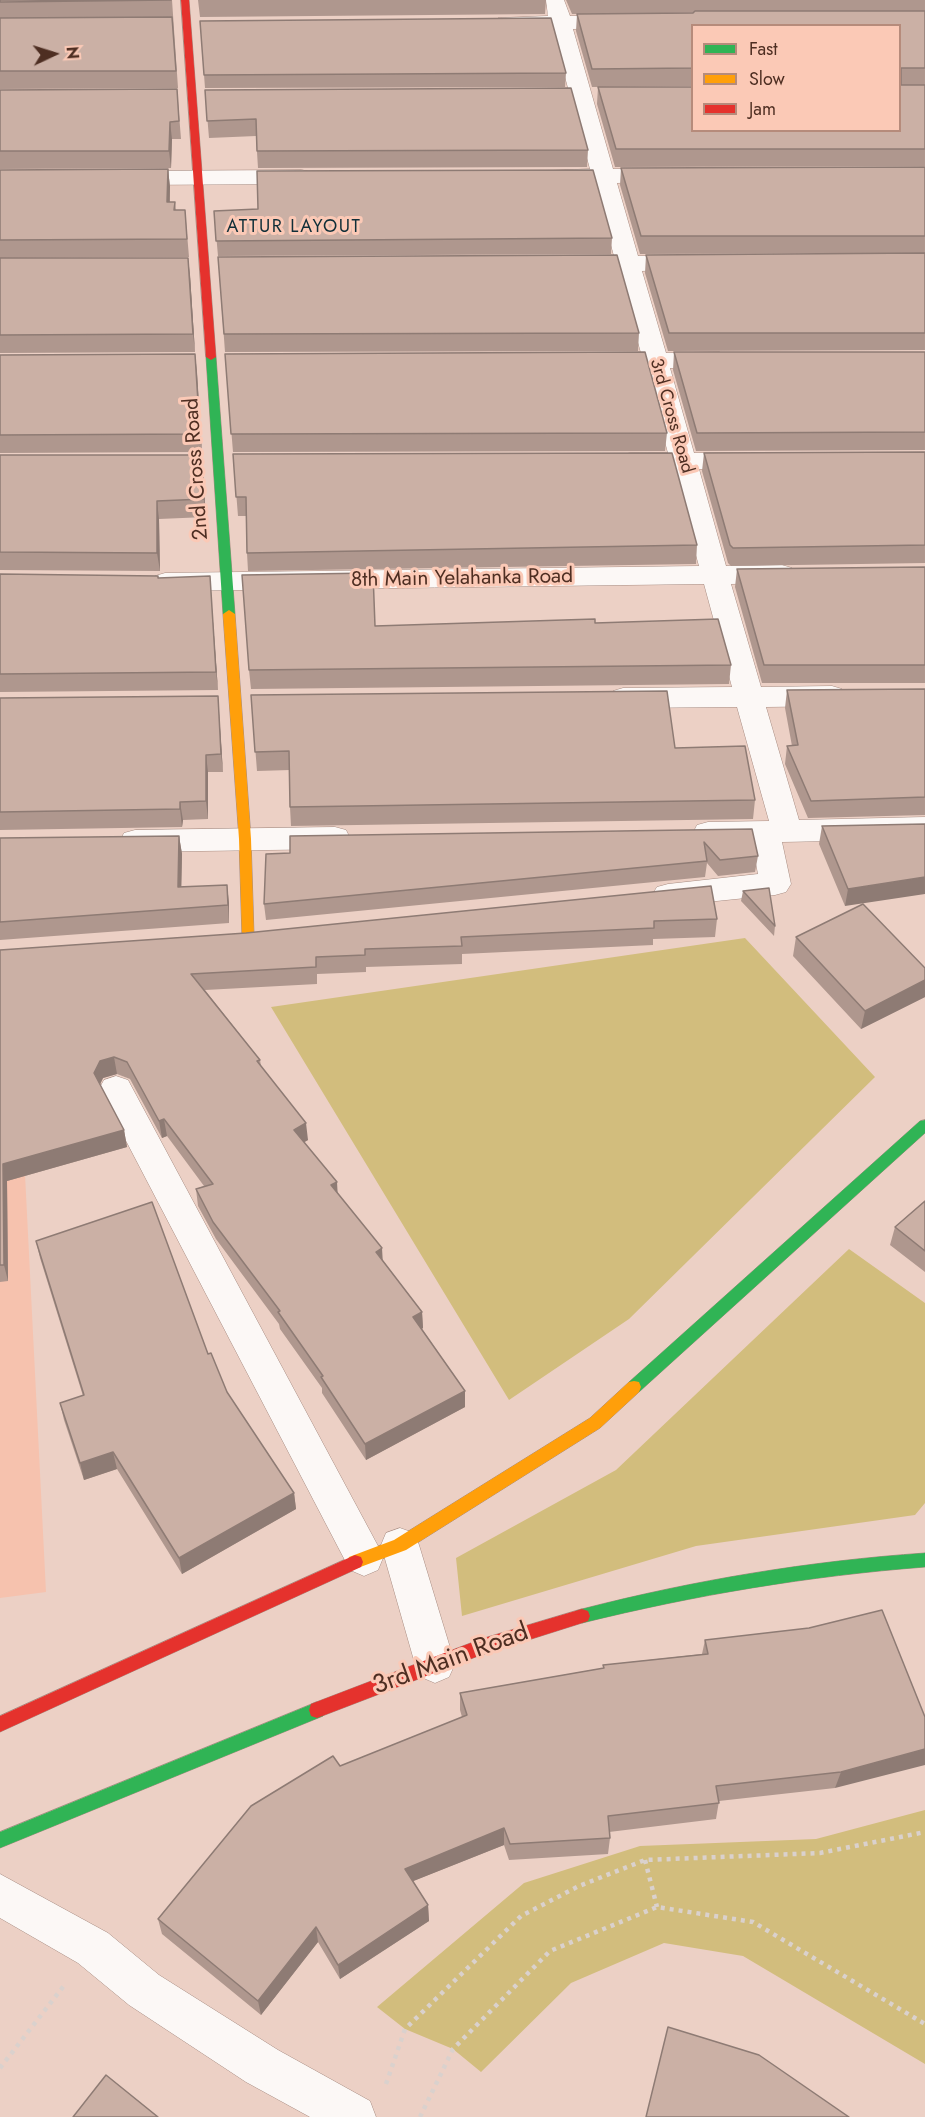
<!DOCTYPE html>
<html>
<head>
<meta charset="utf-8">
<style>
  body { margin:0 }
  #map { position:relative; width:925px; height:2117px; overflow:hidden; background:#ecd0c5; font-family:Jost,sans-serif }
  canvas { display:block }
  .legend { position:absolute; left:691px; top:24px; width:210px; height:108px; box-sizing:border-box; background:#fbc9b6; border:2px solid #b68b7b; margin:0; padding:8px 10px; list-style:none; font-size:18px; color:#4e2e22 }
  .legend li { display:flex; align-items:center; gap:12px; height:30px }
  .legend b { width:30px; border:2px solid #b68b7b }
  .north { position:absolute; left:24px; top:24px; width:60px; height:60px; -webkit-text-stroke:4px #fbc9b6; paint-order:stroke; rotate:86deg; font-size:16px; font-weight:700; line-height:24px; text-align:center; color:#4e2e22 }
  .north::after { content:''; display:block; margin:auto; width:21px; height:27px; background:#4e2e22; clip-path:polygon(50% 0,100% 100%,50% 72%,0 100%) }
</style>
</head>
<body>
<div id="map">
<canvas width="925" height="2117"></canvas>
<ul class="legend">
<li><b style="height:8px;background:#30b455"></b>Fast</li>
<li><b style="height:8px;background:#ff9f0a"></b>Slow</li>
<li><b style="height:8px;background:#e5322d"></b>Jam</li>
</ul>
<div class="north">N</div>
</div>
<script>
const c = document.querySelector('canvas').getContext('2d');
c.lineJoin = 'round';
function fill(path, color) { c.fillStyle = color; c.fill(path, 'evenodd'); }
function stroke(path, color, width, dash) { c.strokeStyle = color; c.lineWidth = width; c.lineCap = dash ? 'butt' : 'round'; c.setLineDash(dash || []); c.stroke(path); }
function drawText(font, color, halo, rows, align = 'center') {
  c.font = font + ' Jost,sans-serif'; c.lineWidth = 6; c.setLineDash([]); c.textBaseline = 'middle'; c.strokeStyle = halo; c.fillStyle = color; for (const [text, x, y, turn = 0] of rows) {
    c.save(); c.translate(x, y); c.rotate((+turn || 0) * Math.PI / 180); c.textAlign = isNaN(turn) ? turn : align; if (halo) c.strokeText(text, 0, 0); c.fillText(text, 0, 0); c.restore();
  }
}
fill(new Path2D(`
  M17,1015L46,1592L0,1598V1017Z`), '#f6c2ae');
fill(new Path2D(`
  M745,938L875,1077L629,1319L509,1400L271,1007Z
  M849,1249L925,1303V1503L915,1515L696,1546L462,1616L456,1558L616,1470Z
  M925,1810V2064L743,1956L664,1943L571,1983L481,2072L453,2049L405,2029L377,2007L524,1883L640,1846L816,1839Z`), '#d2bd7d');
const street = new Path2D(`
  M546,0H564L570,16H622L630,17L633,22L630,27L622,28L573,29L613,169H665L673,171L677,176L673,181L617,183L638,256H689L698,258L701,263L698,268L642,271L666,353L719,352L728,355L732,360L728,365L719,368H670L694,453H746L755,455L759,461L755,467L746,469H699L726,566L782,565L792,568L796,574L792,580L782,583L731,584L761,687L832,686L842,689L846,696L842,703L832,706L766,707L799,820L925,817V839L782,842L791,884L786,892L775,895L668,906L657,903L652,895L657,887L668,884L758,874L752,843L708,844L697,841L693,833L697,825L708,822L769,821L737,707L623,708L613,705L609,698L613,691L623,688L732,687L704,584L165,591L155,588L151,582L155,576L165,573L699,566L672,469H630L621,467L617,461L621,455L630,453H668L645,368L603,369L594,366L590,361L594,356L641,353L618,271H576L567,269L564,264L567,259L614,256L594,183L541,181L537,176L541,171L590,169L552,29L498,28L495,23L498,18L548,16Z
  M302,170L310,172L314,177L310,182L302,184L126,185L118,183L114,178L118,173L126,171Z
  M335,827L346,830L350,838L346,846L335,849L135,852L124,849L120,841L124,833L135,830Z
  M116,1076L128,1080L378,1546L383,1558L378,1570L364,1576L350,1570L99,1089L104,1080Z
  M400,1528L414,1533L419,1545L455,1664L449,1677L435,1683L421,1677L415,1664L381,1545L386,1533Z
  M0,1874L108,1933L159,1975L278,2050L370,2101L376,2117H310L246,2082L129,2005L78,1963L0,1918Z`);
const fast = new Path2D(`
  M211,354L216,357L235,614L229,618L223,614L206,357Z
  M925,1120V1133L639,1392L634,1393L629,1392L627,1387L629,1382L920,1121Z
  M925,1553V1567C809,1576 695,1595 582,1623L576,1621L574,1616L576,1611L582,1609C695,1580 809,1561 925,1553Z
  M317,1702L323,1704L325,1710L323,1716L0,1848V1832Z`);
const slow = new Path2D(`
  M229,610L235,614L251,839L254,936L248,941L242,936L239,839L223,614Z
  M634,1381L639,1382L641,1387L639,1392L600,1428L406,1550L355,1569L349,1567L347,1562L349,1557L394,1540L590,1418L629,1382Z`);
const jam = new Path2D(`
  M181,0H189L216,357L211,360L206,357Z
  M355,1555L361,1557L363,1562L361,1567L0,1732V1716Z
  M582,1609L588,1611L590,1616L588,1621L582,1623L481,1655L317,1718L311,1716L309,1710L311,1704L481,1639Z`);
stroke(street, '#a78c82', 1);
stroke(fast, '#a78c82', 1);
stroke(slow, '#a78c82', 1);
stroke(jam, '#a78c82', 1);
stroke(new Path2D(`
  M645,1860L657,1907
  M0,2068L66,1983
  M386,2084L405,2029L521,1916L579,1886L645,1860L820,1853L925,1832
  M420,2117L453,2049L550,1951L657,1907L753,1922L925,2024`), '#dad1cd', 4.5, [4, 5]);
fill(street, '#fcf8f6');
fill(fast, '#30b455');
fill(slow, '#ff9f0a');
fill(jam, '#e5322d');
fill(new Path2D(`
  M0,0H172L178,88L0,89Z
  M198,0H546L545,14L200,17Z
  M566,0H925V166L615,167L597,104L598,87L900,130L693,26V86L592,87L576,31L577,14L693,13L572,14Z
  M200,21L566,73L565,87L205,88Z
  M177,89L181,139H172L171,168L0,169V90Z
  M205,90L588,150L587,167L258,168L256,136L209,138Z
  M925,167V253L640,254L620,185L621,168Z
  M168,169L170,187V202H175L176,210H185L189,257L0,258V170Z
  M214,211L612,238L611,254L218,256Z
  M925,254V350L668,351L645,273L646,255Z
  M218,257L639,333L638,351L225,352Z
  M0,258L190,275L195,352L0,353Z
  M674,352H925V450L696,451L673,370Z
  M195,354L202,452L0,453V355Z
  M225,354L667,433L665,451L233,452Z
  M925,452V563L731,566L728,563L702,471L704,453Z
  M233,454L697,545L696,564L248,571L247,553L246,516H238Z
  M0,455L203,473L206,517L159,519L160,571L0,570Z
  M925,567V683H762L735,587L737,569Z
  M0,574L158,578L211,594L218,690L0,692Z
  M595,623L731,665L729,684L251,689L249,670L375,626Z
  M925,689V815L808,818L785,764L787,746H792L785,708L787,690Z
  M251,695L675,748L755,800L753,819L291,826L290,807V770L257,771Z
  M218,696L223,772H208V819L183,820L182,827L0,830V698Z
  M925,824L845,906L819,844L822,826Z
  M752,829L758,856L755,872L718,876L707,863L705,877L266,920L264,904L290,853Z
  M179,836L182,854L181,887L229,903V923L0,940V838Z
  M743,891L775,926L774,936L741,901Z
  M717,919L715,937L653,939V945L462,954V964L366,967V972L317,974V984L205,990L260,1060L261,1066L308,1140L304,1142L383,1261L422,1312L423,1328L422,1329L465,1391V1407L366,1460L322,1393V1388L280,1329L279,1324L216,1239L198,1206L196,1189L204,1186L167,1136L162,1138L130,1079L117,1074L103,1078L100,1085L124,1130L127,1147L7,1181L8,1281L0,1282V950L246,933Z
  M796,937L925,968V997L861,1029L793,956Z
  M925,1201V1272L890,1245L895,1227Z
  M36,1241L227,1392L294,1493L296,1509L182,1574L117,1469L84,1480L64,1420L60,1403L83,1396L40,1258Z
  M705,1640L925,1717L835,1788L719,1801L716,1819L609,1832L610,1838L608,1854L509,1860L504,1845L413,1881L428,1905L429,1921L340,1979L318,1942L261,2015L162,1934L158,1919L340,1766L462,1717L460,1710V1693L603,1668V1665L702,1654Z`), '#af978e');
fill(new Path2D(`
  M170,122L172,139L171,168L169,151Z
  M168,169L170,187L169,220L167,202Z
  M188,258L190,275L195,352L193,334Z
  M195,354L197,372L202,452L200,434Z
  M201,455L203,473L206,517L204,499Z
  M157,501L159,519L160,571L157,553Z
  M210,576L211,594L218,690L216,672Z
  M218,696L219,714L223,772L221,754Z
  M206,755L208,772V819L206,801Z
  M180,802L183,820L182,827L180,809Z
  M179,836L182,854L181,905L178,887Z
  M925,877V894L845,906L848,889Z
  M227,885L229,903V923L228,905Z
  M925,980V997L861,1029L865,1011Z
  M114,1057L117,1074L103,1078L97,1090L94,1073L100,1061Z
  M164,1119L167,1136L162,1138L159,1121Z
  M306,1123L308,1140L296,1147L294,1130Z
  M124,1130L127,1147L7,1181L8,1281L4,1265L3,1164Z
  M337,1182L338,1199L331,1185Z
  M382,1248L383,1265L376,1252Z
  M422,1312L423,1328L414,1333L413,1317Z
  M465,1391V1407L366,1460L365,1444Z
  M113,1452L117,1469L84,1480L80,1463Z
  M294,1493L296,1509L182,1574L179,1558Z
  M925,1749V1765L835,1788L841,1772Z
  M504,1828V1845L406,1884L405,1869Z
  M428,1905L429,1921L340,1979L338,1965Z
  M316,1927L318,1942L261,2015L258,2001Z`), '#8e7b74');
const building = new Path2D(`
  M0,0H171L0,2Z
  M695,11H925V68H901V85H925V149H616L598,87H693V130H900V26H693V68L592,69L577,14L693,13Z
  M172,17L176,71H0V18Z
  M551,18L566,73L204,75L200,21Z
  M571,88L588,150L257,151L256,119L207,121L205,90Z
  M177,89L179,121L170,122L169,151H0V90Z
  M925,167V236H641L621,168Z
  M168,169L167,202H175L174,210H185L187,239L0,240V170Z
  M593,170L612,238L216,241L214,211L258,209L257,171Z
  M925,253V333H669L646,255Z
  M617,255L639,333L224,334L218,257Z
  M0,258H188L193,334L0,335Z
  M645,352L667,433L231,434L225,354Z
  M674,352H925V432L697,433Z
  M195,354L200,434L0,435V355Z
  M925,452V545L733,548L730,545L704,453Z
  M672,453L697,545L247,553L246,497H236L233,454Z
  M0,455H201L204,499L157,501V553L0,552Z
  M925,567V665H764L737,569Z
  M373,573L375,626L595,619V623L718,619L731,665L249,670L242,575Z
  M0,574L158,576V578L210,576L216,672L0,674Z
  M925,689V797L811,801L787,746L798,745L787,690Z
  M667,691L675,748L745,746L755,800L290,807L289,751L255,752L251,695Z
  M218,696L221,754L206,755V801L180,802V809L0,812V698Z
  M925,824V877L848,889L822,826Z
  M752,829L758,856L720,860L704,842L707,861L264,904L266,854L290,853V836Z
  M179,836L178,887L227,885L228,905L0,922V838Z
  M711,886L717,919L654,921V928L461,937L462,946L365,949V955L316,957V967L191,974L260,1060L257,1061L306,1123L294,1130L337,1182L331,1185L382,1248L376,1252L422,1312L413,1317L465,1391L365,1444L321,1377L323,1376L278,1312L280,1311L213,1222L196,1189L213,1184L164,1119L159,1121L127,1062L114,1057L100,1061L94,1073L124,1130L3,1164L4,1265H0V950L246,933Z
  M769,888L775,926L743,891Z
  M863,904L925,968V980L865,1011L796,937Z
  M925,1201V1251L895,1227Z
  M152,1202L208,1354L211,1353L227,1392L294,1493L179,1558L113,1452L80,1463L60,1403L84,1395L36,1241Z
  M882,1610L925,1717V1749L841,1772L716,1786L719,1803L608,1816L610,1838L510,1844L504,1828L405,1869L428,1905L338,1965L316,1927L258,2001L158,1919L251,1806L333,1756L340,1766L467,1715L460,1693L604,1668L603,1665L708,1654L705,1640L809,1628Z
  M668,2027L759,2055L849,2117H646Z
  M106,2075L158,2117H73Z`);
fill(building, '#cbb0a5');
stroke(building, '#8e7b74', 1.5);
c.letterSpacing = '1.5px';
drawText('18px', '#0f2e38', '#fbc9b6', [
  ["ATTUR LAYOUT",294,228]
]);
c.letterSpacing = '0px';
drawText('18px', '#4e2e22', '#fbc9b6', [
  ["3rd Cross Road",671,416,74]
]);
drawText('21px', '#4e2e22', '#fbc9b6', [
  ["2nd Cross Road",197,469,-94],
  ["8th Main Yelahanka Road",462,579,-1]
]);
drawText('26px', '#4e2e22', '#fbc9b6', [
  ["3rd Main Road",451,1660,-20]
]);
</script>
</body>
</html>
